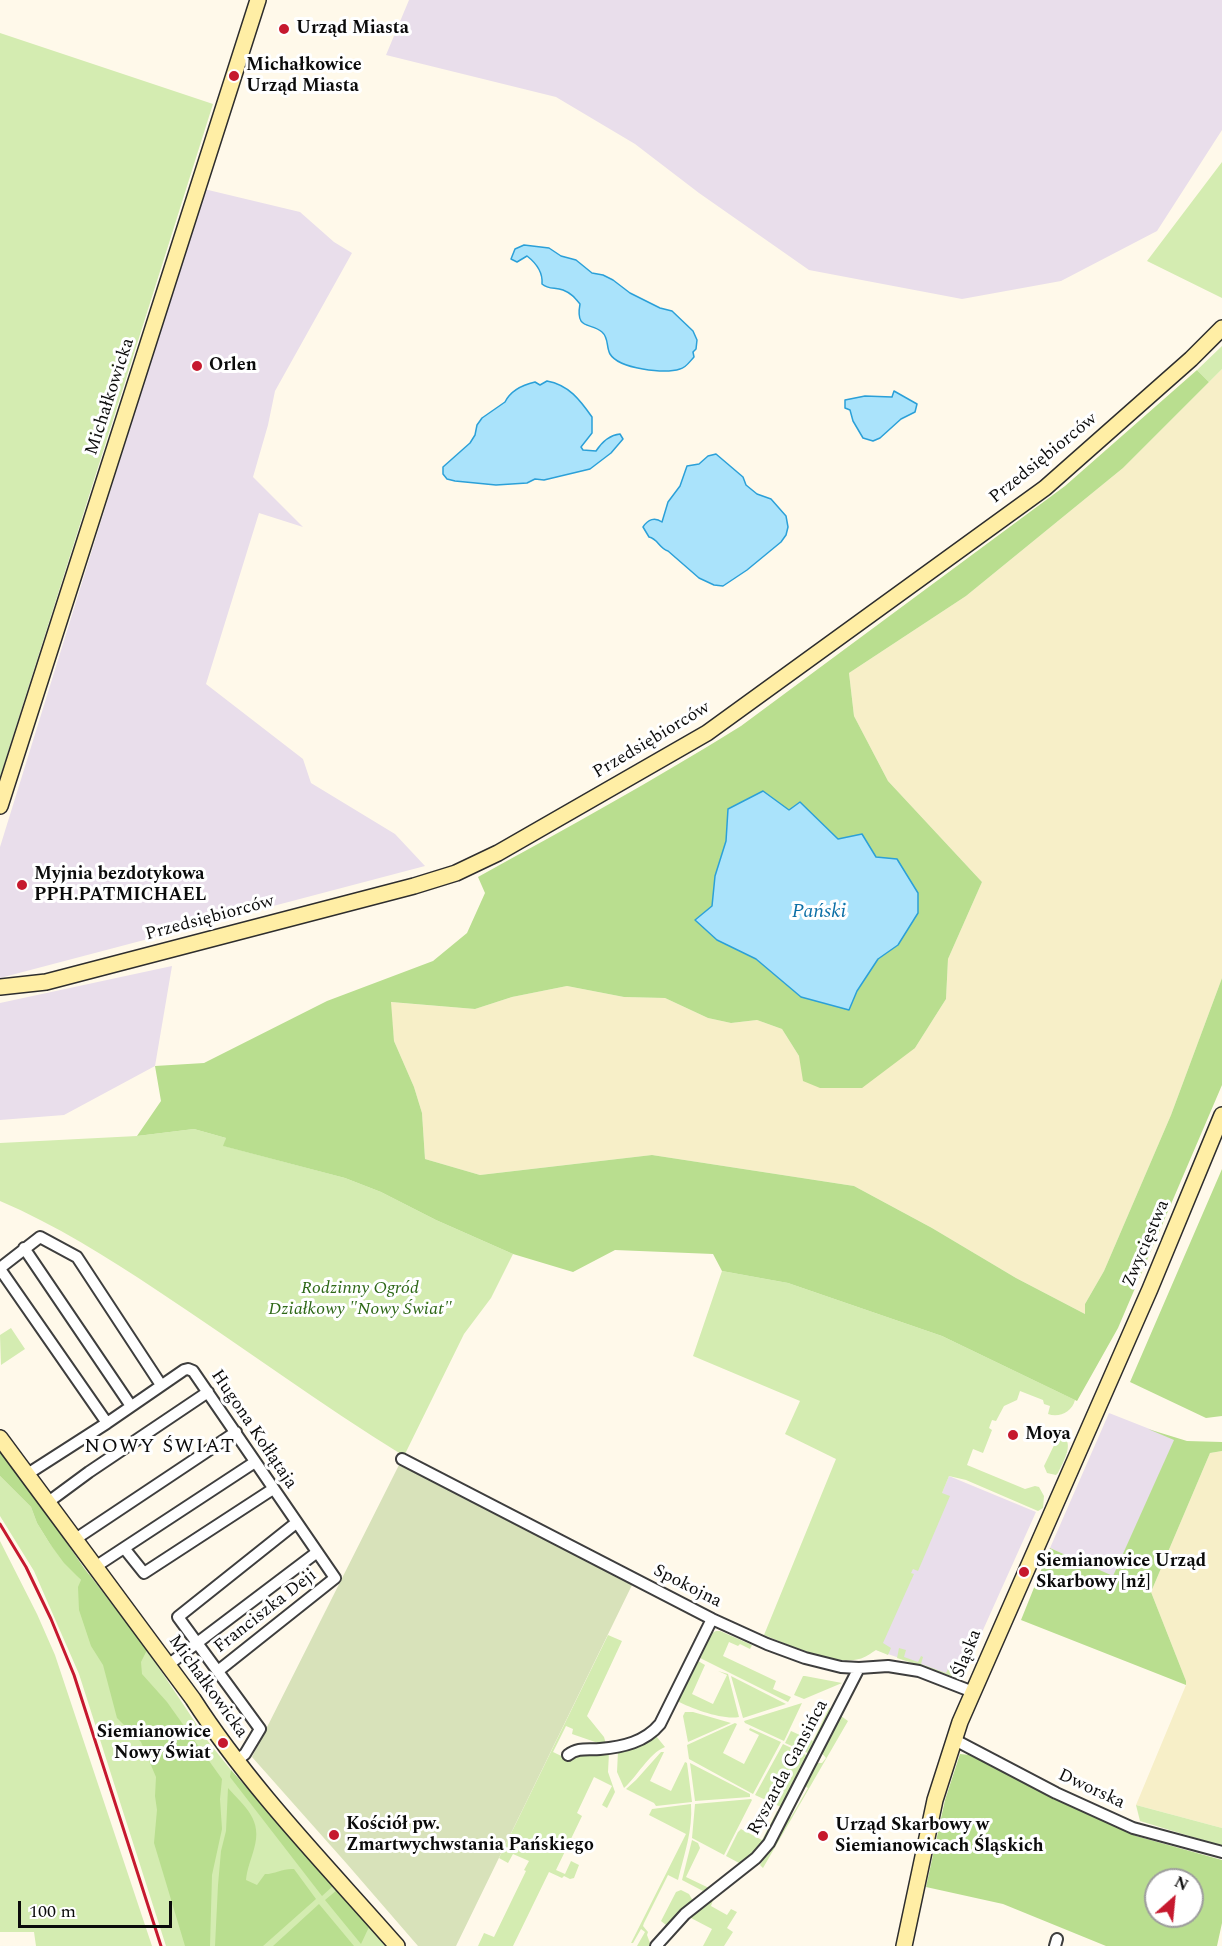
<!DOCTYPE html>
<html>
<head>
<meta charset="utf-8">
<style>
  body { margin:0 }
  #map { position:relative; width:1222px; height:1946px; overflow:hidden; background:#fff9ea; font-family:Spectral,serif }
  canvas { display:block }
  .north { position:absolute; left:1144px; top:1868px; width:60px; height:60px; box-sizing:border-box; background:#fff; border:2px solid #9d9d9d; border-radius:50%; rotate:27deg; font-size:16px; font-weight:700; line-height:24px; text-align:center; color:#0b0b0b }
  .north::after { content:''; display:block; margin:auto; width:21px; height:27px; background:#c6192e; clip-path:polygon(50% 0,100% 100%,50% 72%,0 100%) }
  .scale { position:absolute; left:18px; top:1901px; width:154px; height:27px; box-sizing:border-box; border:3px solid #0b0b0b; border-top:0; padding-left:8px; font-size:18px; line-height:21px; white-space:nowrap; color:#0b0b0b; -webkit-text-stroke:4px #fff; paint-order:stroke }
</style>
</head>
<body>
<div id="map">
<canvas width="1222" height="1946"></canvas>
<div class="north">N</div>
<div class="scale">100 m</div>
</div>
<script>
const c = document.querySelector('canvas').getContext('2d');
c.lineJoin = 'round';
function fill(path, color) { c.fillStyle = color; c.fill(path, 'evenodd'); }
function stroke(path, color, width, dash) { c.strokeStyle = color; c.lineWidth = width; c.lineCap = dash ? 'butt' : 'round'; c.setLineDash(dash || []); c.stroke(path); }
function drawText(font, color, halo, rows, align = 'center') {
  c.font = font + ' Spectral,serif'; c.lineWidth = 6; c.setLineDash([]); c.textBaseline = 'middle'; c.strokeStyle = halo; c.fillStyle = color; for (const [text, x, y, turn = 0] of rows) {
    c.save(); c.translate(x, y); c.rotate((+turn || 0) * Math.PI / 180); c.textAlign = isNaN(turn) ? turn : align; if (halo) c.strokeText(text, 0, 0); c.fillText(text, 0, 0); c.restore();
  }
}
fill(new Path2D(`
  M409,0H1222V130L1157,231L1061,281L962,299L809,270L699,193L635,144L556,97L386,55Z
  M204,189L300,212L334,242L352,253L275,391L268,425L253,477L303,527L259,513L206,684L303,759L311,783L395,834L425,866L0,978V847Z
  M172,966L155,1066L64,1115L0,1120V1003Z
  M1109,1413L1175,1439L1113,1577L1050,1548Z
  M949,1476L1036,1512L961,1679L876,1650Z`), '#e9deeb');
fill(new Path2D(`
  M1222,369V978L1171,1115L1104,1271L1085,1304V1314L1016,1278L932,1228L854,1186L652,1155L480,1175L425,1159L422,1113L414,1087L394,1041L390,1002L475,1009L512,997L567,986L624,997L665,998L708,1018L731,1023L757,1020L782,1029L799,1056L915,1048L946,999L948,959L982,882L888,781L854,716L849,673L966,596L1123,468Z
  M1222,1451V1828L1136,1805L1186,1685V1681L1151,1592L1210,1453Z`), '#f7efc8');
fill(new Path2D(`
  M0,33L213,104L0,777Z
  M1222,162V298L1147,261Z
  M1222,346V369L1209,382L1197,370Z
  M194,1129L226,1138L224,1146L345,1178L381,1192L436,1220L513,1254L491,1298L464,1334L404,1456C320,1404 240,1345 158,1291C107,1257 56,1225 0,1201V1143L137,1136Z
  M722,1271L788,1283L942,1336L1075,1400C1072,1412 1059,1418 1048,1414L1050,1406L1044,1404L1043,1400L1020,1391L1017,1400L1004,1406L996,1421L992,1420L989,1428L992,1430L983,1453L973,1449L967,1465L1025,1489L1035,1486L1039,1487L1044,1496L1043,1508L1038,1511L966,1480L949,1476L942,1493L950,1496L918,1571L913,1569L911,1573L914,1574L883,1643L891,1648L888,1655L876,1650C871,1653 865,1658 859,1659C835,1666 786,1644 764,1635L836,1459L785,1434L800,1401L693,1356Z
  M11,1328L25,1349L1,1365L0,1335Z
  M1059,1435C1077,1440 1063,1462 1058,1473L1056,1475L1047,1473L1044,1466Z
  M0,1476L31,1507L37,1523L50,1544L81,1580L89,1574L147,1650L207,1740L231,1770L386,1946H166L79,1674L34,1571L0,1516Z
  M0,1541L37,1614L55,1655L152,1946H36L34,1932H0Z
  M716,1631H720L752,1645L750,1649L740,1644L738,1646L729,1642L723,1656L776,1681L773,1689L791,1697L788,1702L700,1658L712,1633Z
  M608,1635L622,1641L587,1716L604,1737L606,1744L598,1743L572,1734L573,1729L566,1726L553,1752L572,1761L577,1753H609L608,1772L615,1792L607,1808L602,1805L612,1786L594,1777L577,1813L582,1816L556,1870L565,1874L571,1861L579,1865L574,1878L570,1879L564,1876L562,1878L549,1872L513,1946H478L484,1933L494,1937L526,1871L524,1870L529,1861L513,1854L508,1863L499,1858Z
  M899,1648L906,1650L904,1657L918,1662L921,1656L923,1657L921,1664L946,1673L950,1665L962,1670L964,1664L958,1662L960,1660L968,1663L961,1679L897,1658Z
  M698,1661L705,1665L692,1694L713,1704L727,1675L718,1671L728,1674L739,1717C722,1720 693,1709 677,1701Z
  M731,1676L786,1704L743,1718Z
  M803,1676H805L842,1683L804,1699L794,1695Z
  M802,1703L784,1741L745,1723L744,1721Z
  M829,1708L834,1710L810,1754L785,1743L791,1731L813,1741Z
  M685,1712H693L731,1723L688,1742L683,1716Z
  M841,1716L848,1721L763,1868L760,1865L762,1862L787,1815L791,1817L808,1788L803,1785L815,1763H822L826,1758L821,1752Z
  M735,1723L737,1724L723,1753L744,1764L759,1735L749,1730L750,1728L781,1742L753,1794L689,1759L687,1745Z
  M656,1736L665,1747C648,1754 638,1776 624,1788L617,1772L618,1751L644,1742Z
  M783,1744L808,1756L781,1807L755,1795Z
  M661,1752H664L650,1781L671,1791L685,1762L687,1763L692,1802L656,1806L654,1803L626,1789L636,1780Z
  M690,1763L750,1794V1797L695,1801Z
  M751,1799L752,1800L724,1855L692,1838L695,1804Z
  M691,1804C693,1830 684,1855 678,1880L668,1875L644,1923L643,1926L648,1932L647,1935L650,1943L653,1942L651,1946H637L645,1932L641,1929L633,1943H631L686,1834L649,1815L652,1809Z
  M1136,1805L1222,1828V1846L1140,1821Z
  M777,1811L779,1812L759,1849L741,1864L726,1856L738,1832L741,1829L762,1840Z
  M692,1840L698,1843L700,1848L686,1877L709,1888L703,1891L682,1880Z
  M681,1890L689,1894L693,1901L666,1925L661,1921L676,1892Z
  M712,1900H713L711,1906L727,1915L731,1909L737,1912L727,1928L733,1932L724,1946H703L712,1929L689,1917Z`), '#d4ecb1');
fill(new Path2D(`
  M1197,370L1209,382L1123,468L966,596L849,673L854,716L888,781L982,882L948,959L946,999L915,1048L862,1088H820L803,1081L799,1056L782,1029L757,1020L731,1023L708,1018L665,998L624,997L567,986L512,997L475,1009L391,1002L394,1041L414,1087L422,1113L425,1159L480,1175L652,1155L854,1186L932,1228L1016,1278L1085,1314V1304L1104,1271L1171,1115L1222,978V1085L1118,1328L1077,1401L942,1336L788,1283L722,1271L713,1254L615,1250L573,1272L513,1254L436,1220L381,1192L345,1178L223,1146L226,1138L194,1129L137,1136L161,1101L155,1066L204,1063L327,1001L433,961L467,933L485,893L478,877C567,828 656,779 741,726L1065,486ZM800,802L838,839L876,857L898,945L878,959L857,991L801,997L756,959L717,940L695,920L712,906L715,876L726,841L728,809L790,810Z
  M1222,1169V1416L1206,1418L1130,1382Z
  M1148,1429L1187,1441L1222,1442V1451L1210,1453L1151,1592L1186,1681V1685L1021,1620L1050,1548L1113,1576L1174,1440Z
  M0,1452L20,1475L84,1568L147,1650L141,1662L142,1674L167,1702L222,1779L220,1799L222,1829L212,1875L210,1946H185L154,1843L157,1810L155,1796L156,1777L141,1742L117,1718L103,1665L91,1646L79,1610L78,1587L81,1580L64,1563L50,1544L37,1523L31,1507L0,1476Z
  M960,1754L970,1755L1056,1799L1136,1836L1222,1860V1923L1217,1946H1106L1003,1904L926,1887L945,1800ZM1156,1880H1192V1916H1156Z
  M231,1770L333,1886L322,1896L230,1777Z
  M228,1788C245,1807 263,1820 254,1849C251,1860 247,1869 246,1880L257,1885L265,1874C275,1874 284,1868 294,1869L316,1899L263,1946H215L218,1885L221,1851L226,1831Z
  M337,1890L369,1927L361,1944L325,1900Z
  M319,1904L354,1946H273Z`), '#b9de8f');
fill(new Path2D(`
  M400,1463L633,1583L456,1946H418L347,1864L252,1757Z`), '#d8e2ba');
const water = new Path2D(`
  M524,245L549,248L561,256L576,260L592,273L603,275L613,280L630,293L660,308L672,311L693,331L697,340L696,349L693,352L694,357C690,361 686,368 680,369C665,374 619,369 610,354C606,347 609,338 602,332C591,322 575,331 580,304C575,298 571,293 563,290C555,287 549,290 542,284C543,273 536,263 527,256L517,262L511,259L515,249Z
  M547,381C569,385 580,400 592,417V433L581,447L583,450L596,451C602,442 609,435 620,434L623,439L611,453L590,469L544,480L535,479L527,483L496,485L455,481L447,479L443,474V467L470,443L475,435L477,425L482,418L505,402C511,390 522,385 535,382L540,385Z
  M894,391L917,404L915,412L901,419L880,438L873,441L863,438L853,421L850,410L845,408V400L865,396L892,397Z
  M716,454L743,477L746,485L757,494L771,499L786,516L788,527L786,535L781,542L747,570L723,586L714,585L699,578L668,551C659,548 658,539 649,537L643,527C648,519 655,517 662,522L668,502L680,486L687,466L699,464L708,456Z
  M763,791L789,810L800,802L838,839L862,834L876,857L897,859L918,893V913L898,945L878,959L857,991L849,1010L801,997L756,959L717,940L695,920L712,906L715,876L726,841L728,809Z`);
fill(water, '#aae3fb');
stroke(water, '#2ba0d8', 1.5);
const street = new Path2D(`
  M24,1248L131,1406
  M0,1268L40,1237L77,1257L161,1385
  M0,1269L107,1423
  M402,1459L712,1619L767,1644L805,1658L841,1667L859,1668L888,1666L919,1671L973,1692
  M26,1475L107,1423L184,1370L188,1369L193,1371L335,1578L218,1671
  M47,1503L89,1472L208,1392
  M74,1540L236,1432
  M124,1548L144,1573L273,1489
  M95,1567L255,1462
  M168,1665L316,1553
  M953,1739L1056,1793L1133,1828L1222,1852
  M568,1755C578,1747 588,1750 600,1749C623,1747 645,1742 660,1724L712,1619
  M236,1761L245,1754L260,1729L178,1617L296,1523
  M656,1946L685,1914L756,1858L769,1843L859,1668
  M1055,1946L1057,1939`);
const secondary = new Path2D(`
  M0,806L258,0
  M0,987L46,982L414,886L456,873L498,853L707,733L1045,488L1191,359L1222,328
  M0,1438L193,1699C251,1789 327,1866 397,1946
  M904,1946L935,1800L960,1722L1150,1289L1222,1115`);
stroke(street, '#3e3e3e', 14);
stroke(secondary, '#2d2d2d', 18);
stroke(street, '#fff', 10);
stroke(secondary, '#ffeea5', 15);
stroke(new Path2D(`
  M0,1524L26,1567L51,1619L74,1675L161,1946`), '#c6192e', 3);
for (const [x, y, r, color] of [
  [284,29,6,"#c6192e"],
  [234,76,6,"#c6192e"],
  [197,366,6,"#c6192e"],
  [22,885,6,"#c6192e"],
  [1013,1435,6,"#c6192e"],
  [1024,1572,6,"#c6192e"],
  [223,1743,6,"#c6192e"],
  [334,1835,6,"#c6192e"],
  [823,1836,6,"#c6192e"]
]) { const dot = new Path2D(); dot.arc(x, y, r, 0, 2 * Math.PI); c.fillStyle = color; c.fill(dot); stroke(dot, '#fff', 2); }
drawText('bold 18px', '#0b0b0b', '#fff', [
  ["Urząd Miasta",296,29],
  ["Michałkowice",246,66],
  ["Urząd Miasta",246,87],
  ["Orlen",209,366],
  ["Myjnia bezdotykowa",34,875],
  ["PPH.PATMICHAEL",34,896],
  ["Moya",1025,1435],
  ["Siemianowice Urząd",1036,1562],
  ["Skarbowy [nż]",1036,1583],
  ["Siemianowice",211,1733,"right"],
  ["Nowy Świat",211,1754,"right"],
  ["Kościół pw.",346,1825],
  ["Zmartwychwstania Pańskiego",346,1846],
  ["Urząd Skarbowy w",835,1826],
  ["Siemianowicach Śląskich",835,1847]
], 'left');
drawText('18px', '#0b0b0b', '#fff', [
  ["Michałkowicka",111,397,-72],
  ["Przedsiębiorców",1044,459,-39],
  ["Przedsiębiorców",652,741,-31],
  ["Przedsiębiorców",210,919,-15],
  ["Zwycięstwa",1147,1244,-67],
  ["Hugona Kołłątaja",253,1430,56],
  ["Spokojna",687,1587,27],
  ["Franciszka Deji",266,1612,-38],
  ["Śląska",968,1654,-68],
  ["Michałkowicka",207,1687,54],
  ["Ryszarda Gansińca",789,1768,-62],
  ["Dworska",1091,1790,25]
]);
drawText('italic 18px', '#2e6817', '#fff', [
  ["Rodzinny Ogród",360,1289],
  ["Działkowy \"Nowy Świat\"",360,1310]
]);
drawText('italic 20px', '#0c6fa6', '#fff', [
  ["Pański",819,913]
]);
c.letterSpacing = '1.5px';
drawText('20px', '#0b0b0b', '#fff', [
  ["NOWY ŚWIAT",160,1448]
]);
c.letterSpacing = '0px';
</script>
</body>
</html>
